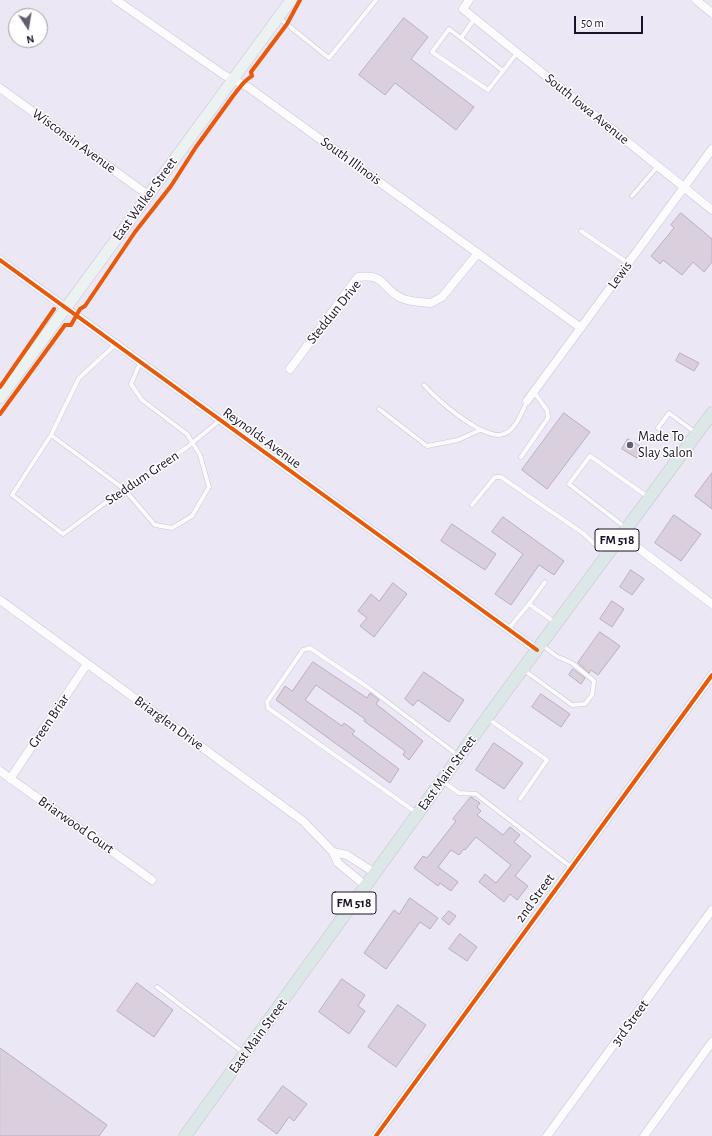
<!DOCTYPE html>
<html>
<head>
<meta charset="utf-8">
<style>
  body { margin:0 }
  #map { position:relative; width:712px; height:1136px; overflow:hidden; background:#ebe7f4; font-family:"Alegreya Sans",sans-serif }
  canvas { display:block }
  .north { position:absolute; left:8px; top:8px; width:40px; height:40px; box-sizing:border-box; background:#fff; border:1px solid #a4a0a9; border-radius:50%; rotate:168deg; font-size:11px; font-weight:700; line-height:16px; text-align:center; color:#1c1229 }
  .north::after { content:''; display:block; margin:auto; width:14px; height:18px; background:#645d70; clip-path:polygon(50% 0,100% 100%,50% 72%,0 100%) }
  .scale { position:absolute; left:574px; top:16px; width:69px; height:18px; box-sizing:border-box; border:2px solid #1c1229; border-top:0; padding-left:5px; font-size:12px; line-height:14px; white-space:nowrap; color:#1c1229; -webkit-text-stroke:3px #fff; paint-order:stroke }
</style>
</head>
<body>
<div id="map">
<canvas width="712" height="1136"></canvas>
<div class="north">N</div>
<div class="scale">50 m</div>
</div>
<script>
const c = document.querySelector('canvas').getContext('2d');
c.lineJoin = 'round';
function fill(path, color) { c.fillStyle = color; c.fill(path, 'evenodd'); }
function stroke(path, color, width, dash) { c.strokeStyle = color; c.lineWidth = width; c.lineCap = dash ? 'butt' : 'round'; c.setLineDash(dash || []); c.stroke(path); }
function drawText(font, color, halo, rows, align = 'center') {
  c.font = font + ' "Alegreya Sans",sans-serif'; c.lineWidth = 3; c.setLineDash([]); c.textBaseline = 'middle'; c.strokeStyle = halo; c.fillStyle = color; for (const [text, x, y, turn = 0] of rows) {
    c.save(); c.translate(x, y); c.rotate((+turn || 0) * Math.PI / 180); c.textAlign = isNaN(turn) ? turn : align; if (halo) c.strokeText(text, 0, 0); c.fillText(text, 0, 0); c.restore();
  }
}
const building = new Path2D(`
  M404,18L428,37L411,59L474,107L456,130L395,83L385,95L359,75Z
  M681,213L712,239V262L704,272L693,262L682,275L663,260L660,264L651,256L674,228L671,225Z
  M680,353L699,363L694,371L676,361Z
  M564,413L590,432L547,489L522,470Z
  M628,439L643,448L637,458L622,449Z
  M712,473V509L695,496Z
  M674,515L701,534L681,561L655,543Z
  M503,517L564,561L554,575L539,565L511,605L495,594L523,554L492,532Z
  M452,524L496,554L485,570L441,541Z
  M631,570L644,579L632,595L620,587Z
  M393,583L407,594L374,637L360,626L367,618L358,611L371,594L379,601Z
  M612,601L624,609L612,627L600,619Z
  M600,632L620,646L598,675L591,670L589,673L578,663Z
  M313,662L367,698L370,693L379,700L376,704L423,741L409,760L403,755L405,751L364,721L365,719L316,685L305,700L342,726L344,723L355,731L352,734L399,769L390,783L276,700L285,686L292,691Z
  M573,669L585,678L581,684L569,675Z
  M424,672L464,700L449,722L418,700L413,706L405,699Z
  M541,694L570,714L561,727L532,707Z
  M494,743L523,763L504,789L476,770Z
  M471,797L480,803L477,807L481,811L477,815L503,835L510,827L520,835L514,842L531,856L515,876L528,886L517,900L510,894L504,902L479,882L485,874L496,883L511,865L476,837L465,850L464,849L459,855L451,850L438,867L458,882L451,891L440,883L438,886L414,868L423,856L427,858L456,821L453,819Z
  M410,898L438,918L430,929L420,922L386,969L364,953L394,910L399,914Z
  M449,911L456,916L449,925L442,919Z
  M460,934L477,947L467,961L449,949Z
  M342,979L365,995L358,1006L365,1011L349,1034L319,1012Z
  M137,983L173,1010L154,1037L117,1011Z
  M398,1005L426,1025L396,1067L368,1047Z
  M0,1048L107,1125L99,1136H0Z
  M283,1086L307,1104L294,1121L289,1117L277,1134L258,1120Z`);
fill(building, '#d9cfdd');
stroke(building, '#b9aebe', 1);
const lane = new Path2D(`
  M279,18L329,58L376,0
  M475,18L461,38L503,71L517,53
  M461,38L449,29L432,52L488,90L503,71
  M632,196L658,166
  M581,231L628,263
  M115,345L79,378L51,435L12,495L63,534L124,489L186,448L219,421
  M424,385C437,400 478,435 499,435C514,435 522,412 527,401
  M379,409L427,446L458,440L480,430
  M658,428L669,413L696,433
  M51,435L124,489L155,525L172,528L192,516L209,487L200,455L187,434L142,400L131,384L140,363
  M521,457L548,418L547,410L534,392
  M472,505L495,477H501L584,534L606,555
  M626,528L569,484L590,456L648,497
  M545,582L529,604L556,623
  M509,628L529,604
  M524,670L572,705L585,704L592,695L594,681L572,663L558,657L543,646
  M487,718L547,760L520,799
  M442,781L459,793L476,794L571,867
  M417,813L268,708L267,702L303,650L310,648L369,688L459,756
  M157,987L244,1053`);
const street = new Path2D(`
  M116,0L224,75L248,87L581,328
  M469,0L463,9L712,210
  M696,0L712,13
  M0,88L148,195
  M0,260L537,650
  M290,369L358,277C387,274 380,287 401,298C409,302 422,302 431,303L442,297L478,253
  M527,401L712,149
  M621,535L712,604
  M0,600L303,821L333,852L338,863L366,886
  M0,771L152,880
  M10,779L87,664
  M333,852L347,855L375,873
  M376,1136L712,675
  M547,1136L712,910
  M644,1136L712,1042`);
const secondary = new Path2D(`
  M0,398L291,0`);
const primary = new Path2D(`
  M185,1136L507,690L712,413`);
stroke(lane, '#ccc5d7', 5);
stroke(street, '#ccc5d7', 9);
stroke(secondary, '#ccc5d7', 12);
stroke(primary, '#c6c2cc', 13);
stroke(lane, '#fcfbfd', 4);
stroke(street, '#fcfbfd', 8);
stroke(secondary, '#ecf1f2', 11);
stroke(primary, '#dce7e8', 12);
stroke(new Path2D(`
  M0,260L537,650
  M0,387L54,309
  M0,414L65,325H71L80,309L85,306L135,232L171,186L196,147L233,96C238,90 244,80 252,76L251,72L287,24L300,0
  M376,1136L712,675`), '#e8590c', 4);
for (const [x, y, r, color] of [
  [630,445,4,"#645d70"]
]) { const dot = new Path2D(); dot.arc(x, y, r, 0, 2 * Math.PI); c.fillStyle = color; c.fill(dot); stroke(dot, '#fff', 1.5); }
for (const [x, y, w] of [
  [617,540,44],
  [354,903,44]
]) { const box = new Path2D(); box.roundRect(x - w / 2, y - 11, w, 22, 3); c.fillStyle = '#fff'; c.fill(box); stroke(box, '#1c1229', 1); }
drawText('bold 13px', '#1c1229', null, [
  ["FM 518",617,540],
  ["FM 518",354,903]
]);
drawText('14px', '#1c1229', '#fff', [
  ["South Iowa Avenue",587,109,39],
  ["Wisconsin Avenue",74,141,36],
  ["South Illinois",351,161,36],
  ["East Walker Street",145,199,-54],
  ["Lewis",620,275,-54],
  ["Steddun Drive",334,312,-51],
  ["Reynolds Avenue",262,438,36],
  ["Steddum Green",142,478,-34],
  ["Green Briar",49,721,-56],
  ["Briarglen Drive",169,723,36],
  ["East Main Street",447,773,-54],
  ["Briarwood Court",76,825,35],
  ["2nd Street",535,898,-54],
  ["3rd Street",630,1023,-54],
  ["East Main Street",258,1036,-54]
]);
drawText('14px', '#1c1229', '#fff', [
  ["Made To",638,437],
  ["Slay Salon",638,453]
], 'left');
</script>
</body>
</html>
